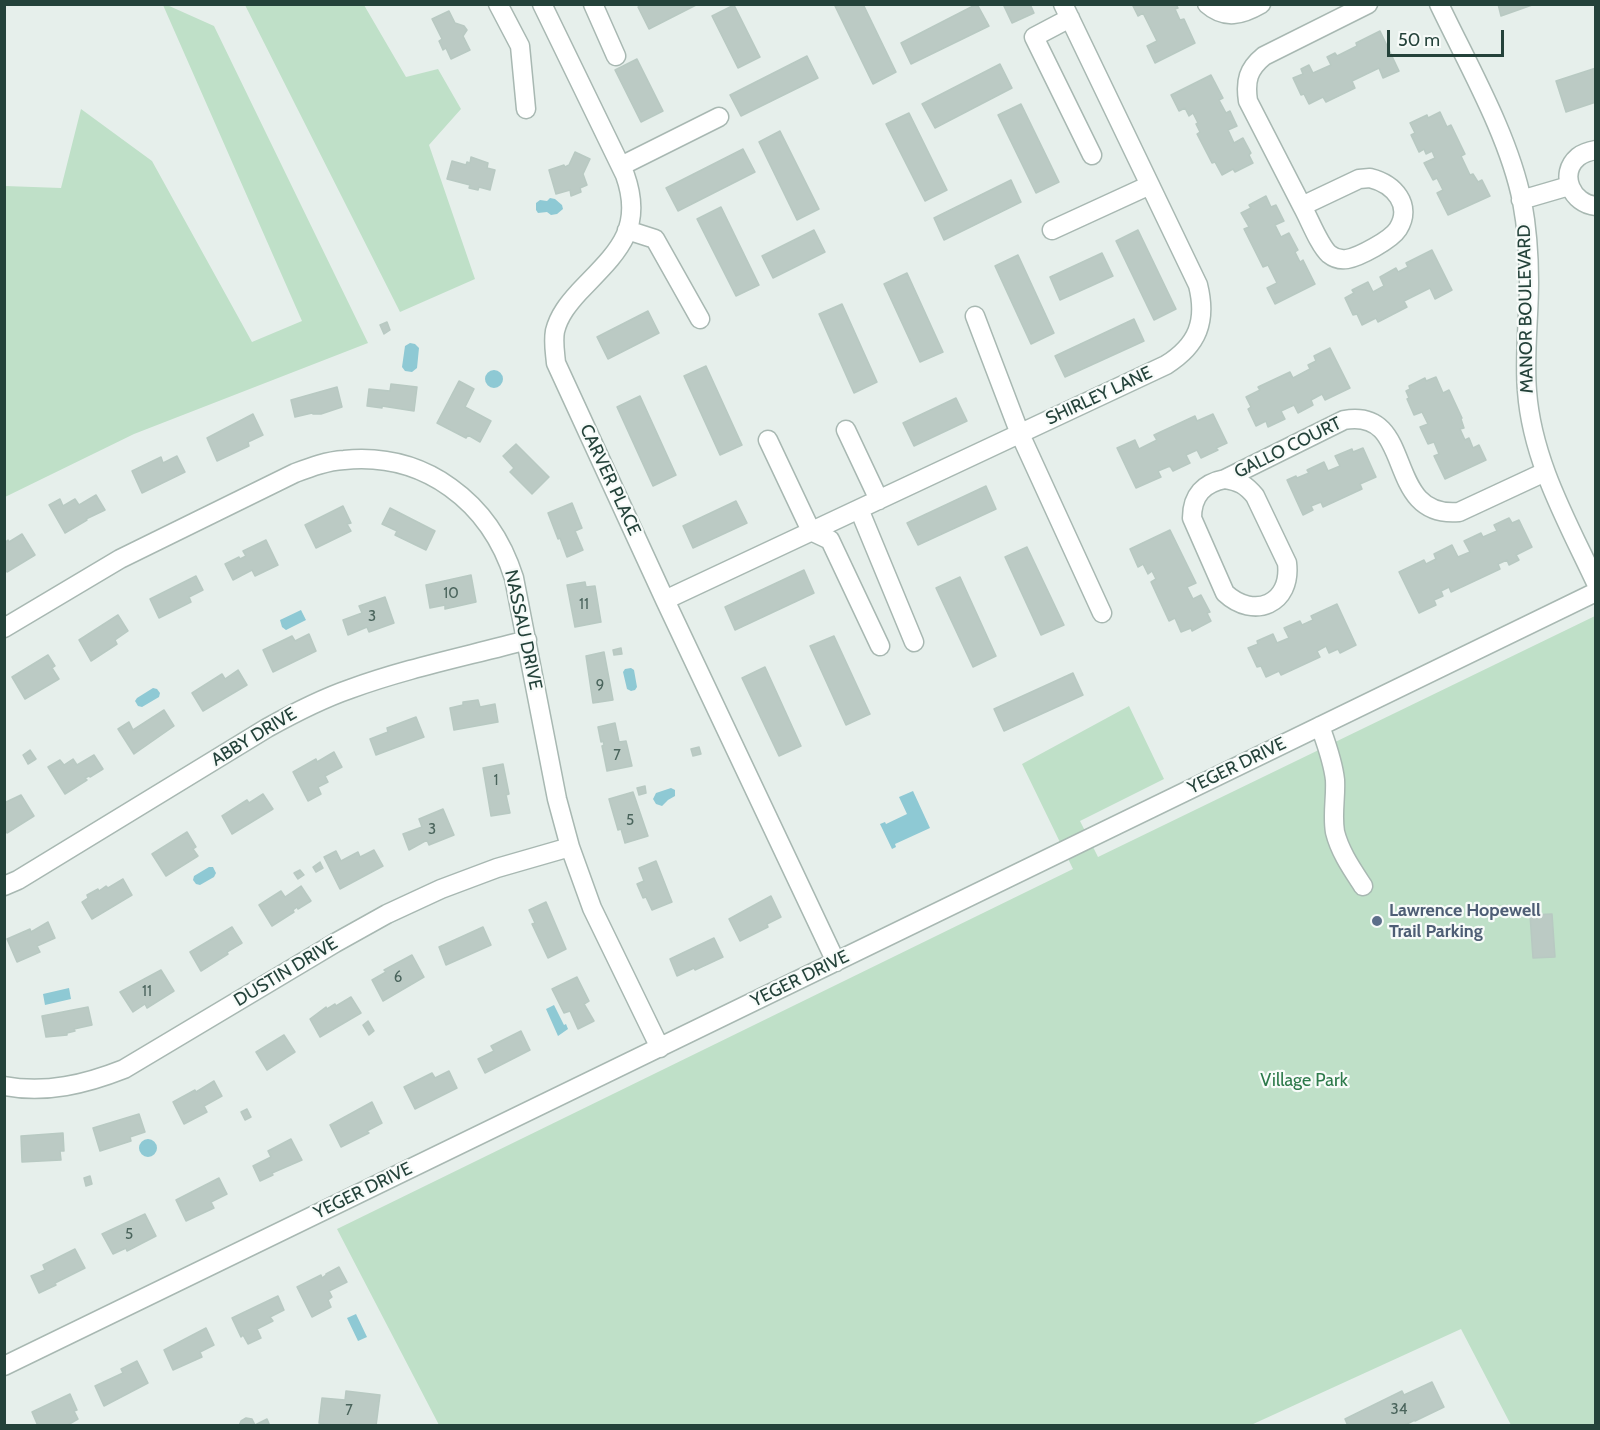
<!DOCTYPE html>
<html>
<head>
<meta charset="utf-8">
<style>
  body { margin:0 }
  #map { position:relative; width:1600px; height:1430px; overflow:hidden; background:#e6efeb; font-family:Cabin,sans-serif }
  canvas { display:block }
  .frame { position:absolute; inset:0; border:6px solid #24423a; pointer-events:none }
  .scale { position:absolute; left:1387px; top:30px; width:117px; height:27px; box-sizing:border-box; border:3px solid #24423a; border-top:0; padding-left:8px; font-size:18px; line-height:21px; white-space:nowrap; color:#24423a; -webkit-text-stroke:4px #f7fbf9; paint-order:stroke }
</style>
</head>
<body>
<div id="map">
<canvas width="1600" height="1430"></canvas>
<div class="frame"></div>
<div class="scale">50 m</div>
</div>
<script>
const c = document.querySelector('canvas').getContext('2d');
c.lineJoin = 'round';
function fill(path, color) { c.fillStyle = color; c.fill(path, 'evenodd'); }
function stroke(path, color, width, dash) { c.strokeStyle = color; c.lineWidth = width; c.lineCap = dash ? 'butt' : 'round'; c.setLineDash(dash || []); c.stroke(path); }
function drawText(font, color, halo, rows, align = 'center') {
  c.font = font + ' Cabin,sans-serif'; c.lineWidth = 4.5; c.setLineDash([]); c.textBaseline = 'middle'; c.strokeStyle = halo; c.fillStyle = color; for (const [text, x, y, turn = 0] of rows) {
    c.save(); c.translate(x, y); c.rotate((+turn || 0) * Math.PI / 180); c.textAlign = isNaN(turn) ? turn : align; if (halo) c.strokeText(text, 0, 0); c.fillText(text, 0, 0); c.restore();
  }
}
fill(new Path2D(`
  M163,5H167L214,26L368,343L134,434L5,497V186L61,188L81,109L152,161L252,342L302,321Z
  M245,5H364L406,77L438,69L461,109L429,145L475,279L400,312Z
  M1595,616V1425H1511L1461,1329L1251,1425H439L337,1229L1073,869L1022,764L1129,706L1164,779L1080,821L1098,857Z`), '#bfe0c8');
fill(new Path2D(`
  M550,198L555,199L562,205L563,209L557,214L551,215L547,212L538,213L536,210V203L540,200L547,201Z
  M410,343L415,344L419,348L417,368L412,372L405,371L402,367L405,346Z
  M485 379a9 9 0 1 1 18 0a9 9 0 1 1-18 0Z
  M301,610L306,620L286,630L282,627L280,620Z
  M631,668L634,670L637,687L635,690L631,691L627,689L623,672L625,669Z
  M153,688L157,689L160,693L159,697L142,707L138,706L135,701L137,698Z
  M671,788L675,790V796L668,800L662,806L656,804L653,799L656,793Z
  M913,791L930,828L895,844L896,847L892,849L880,824L885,822L886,824L907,814L899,797Z
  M209,867H213L216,873L214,877L200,885L196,884L193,880L194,876Z
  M69,988L71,999L45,1005L43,994Z
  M554,1005L564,1025L566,1024L568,1029L558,1036L546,1009Z
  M139 1148a9 9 0 1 1 18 0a9 9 0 1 1-18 0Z
  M356,1314L367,1337L358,1341L347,1318Z`), '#8ec9d4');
const building = new Path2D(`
  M642,4H698L649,29L638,7Z
  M839,4H863L896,72L873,84L835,6Z
  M977,4L989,26L911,64L901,43Z
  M1003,4H1030L1034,13L1012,23Z
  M1132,4H1176L1178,8L1175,9L1180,20L1184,19L1195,43L1155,63L1147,46L1157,41L1143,13L1138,16Z
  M1498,4H1532V5L1501,16Z
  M734,5L760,57L738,68L712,16Z
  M449,11L455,23L464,26L467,30L463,36L470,50L451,59L446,48L443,50L439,41L442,39L432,19Z
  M1380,31L1399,71L1383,78L1379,68L1352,81L1355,88L1326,102L1323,97L1309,104L1304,94L1301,95L1293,78L1303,74L1301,69L1309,65L1313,73L1331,65L1327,57L1335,53L1337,56L1357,46L1356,43Z
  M807,56L818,78L741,116L730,95Z
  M637,59L663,111L641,122L615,70Z
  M1000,64L1012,88L935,128L922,104Z
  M1596,68V102L1566,112L1556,81Z
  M1211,75L1223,98L1219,100L1226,113L1230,111L1237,126L1228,130L1234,143L1243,138L1251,153L1249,155L1253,163L1235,172L1233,169L1222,175L1215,162L1212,163L1197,134L1200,132L1196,124L1198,123L1193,113L1189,116L1185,108L1179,111L1171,95Z
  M1021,104L1059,182L1036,193L998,115Z
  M1440,112L1447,127L1451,125L1465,154L1461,156L1470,175L1473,174L1478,182L1482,180L1490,196L1448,215L1437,193L1443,190L1437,178L1433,180L1424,163L1435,158L1432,151L1426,154L1424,149L1419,152L1411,135L1415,133L1410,123L1427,115L1428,118Z
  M909,113L947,190L925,201L886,124Z
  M780,131L819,209L797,220L759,142Z
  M743,149L755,172L678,211L666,188Z
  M575,152L590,159L583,174L587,185L580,188L581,192L571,196L570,190L556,194L549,170L564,165L565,167L569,165Z
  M471,157L488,163L487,168L495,170L490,190L479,187L478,190L469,188L470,185L447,179L452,161L466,165L467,162L470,163Z
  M1011,180L1021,202L944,240L934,218Z
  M1266,196L1271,207L1276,205L1284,221L1275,225L1281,237L1289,233L1298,250L1295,252L1300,262L1303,260L1315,284L1275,304L1267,288L1277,283L1268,265L1263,267L1244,229L1249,227L1241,213L1251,208L1249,205Z
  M721,207L759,285L736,296L697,219Z
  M814,230L825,252L773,278L762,256Z
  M1138,230L1176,309L1154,320L1116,241Z
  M1432,250L1452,290L1435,299L1430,288L1404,301L1407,307L1378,322L1376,318L1362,325L1357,314L1353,315L1345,298L1354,293L1352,290L1368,282L1373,292L1384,286L1380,277L1396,268L1398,272L1408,267L1406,263Z
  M1102,253L1113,276L1060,300L1050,277Z
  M1018,255L1054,333L1031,344L995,266Z
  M907,273L943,352L920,362L884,284Z
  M842,304L877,382L854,393L819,314Z
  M648,311L659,333L608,359L597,337Z
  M1134,319L1144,341L1065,377L1055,356Z
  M387,322L390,330L384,334L380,325Z
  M1330,348L1350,388L1325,400L1322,394L1311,400L1313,405L1298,413L1294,405L1281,411L1285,419L1268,427L1266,421L1256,426L1248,409L1251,407L1246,397L1260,390L1258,387L1290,372L1293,378L1310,369L1308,365L1316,361L1314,356Z
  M706,366L742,445L720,455L684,376Z
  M1436,377L1443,393L1449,390L1462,418L1461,419L1464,428L1460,429L1465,440L1469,438L1473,448L1479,445L1486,460L1445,479L1434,456L1439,454L1434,442L1428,444L1420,427L1428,424L1422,412L1414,415L1407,399L1409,398L1406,391L1410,389L1409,386L1425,378L1426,381Z
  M459,381L474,389L465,407L491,421L480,442L468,435L466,438L437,423Z
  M391,384L417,387L414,411L382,406V408L367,406L369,389L390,391Z
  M337,387L342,407L321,414H313L312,413L295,417L291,400Z
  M640,396L676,475L653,486L617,407Z
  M956,398L967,421L914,446L903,423Z
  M253,414L263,435L248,442L249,446L217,461L207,438Z
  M1213,414L1227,443L1216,448L1218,450L1201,458L1197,450L1186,455L1190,463L1173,471L1170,466L1158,471L1161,477L1136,488L1117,448L1135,440L1139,449L1157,440L1154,435L1195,416L1197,421Z
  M516,444L549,477L532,494L510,472L514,468L503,456Z
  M1363,448L1376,477L1360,484L1362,489L1323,507L1321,502L1311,506L1313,510L1303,515L1287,480L1296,476L1297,478L1309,473L1307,470L1324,462L1328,471L1340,466L1335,456L1352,449L1353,452Z
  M177,456L185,472L142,493L132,471L161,457L163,463Z
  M986,486L996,509L918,545L907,523Z
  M96,495L105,510L86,519L87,520L65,533L49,505L60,499L63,506L75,499L79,505Z
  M736,501L747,523L693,548L683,526Z
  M572,503L582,528L575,531L583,550L567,557L560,538L558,539L548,513Z
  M343,506L351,523L347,524L351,531L316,548L305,525Z
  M390,508L435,531L426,550L395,535L397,531L382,524Z
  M1509,518L1512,523L1519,520L1532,547L1516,555L1519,560L1509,565L1507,560L1498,564L1500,569L1451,592L1449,587L1441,591L1443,596L1434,600L1436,605L1419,613L1399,572L1424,560L1426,564L1436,559L1434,554L1452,545L1458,557L1470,552L1464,541L1481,533L1483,537L1497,531L1494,525Z
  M1170,530L1196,583L1187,587L1193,599L1201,595L1210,612L1207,613L1211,621L1192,631L1191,628L1181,632L1175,618L1169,621L1151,582L1156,579L1152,571L1148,574L1143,564L1138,567L1130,549Z
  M22,534L35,555L7,572L4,570V543L8,540L9,542Z
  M266,540L278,565L255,576L252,570L233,580L225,564L239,557L240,559L246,556L243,551Z
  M1027,547L1064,625L1041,635L1005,557Z
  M804,570L814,593L735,630L725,607Z
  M471,575L476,602L445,609V605L430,608L426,585Z
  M196,576L203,590L189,597L191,602L159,618L150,599Z
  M960,577L996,656L973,667L936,588Z
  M585,582L586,587L595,586L601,622L575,627L567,585Z
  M385,597L394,623L369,632L367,627L348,635L343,620L362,613L359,606Z
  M1337,604L1356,645L1340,653L1338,649L1329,653L1326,646L1317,651L1320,657L1281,675L1279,671L1266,677L1261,666L1257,667L1248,648L1258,644L1257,641L1273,634L1277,643L1289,638L1284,628L1300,621L1302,625L1313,620L1311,616Z
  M118,615L128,631L115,640L117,644L91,661L79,640Z
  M309,634L316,651L273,672L263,650L292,636L295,641Z
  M834,636L870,714L846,725L810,646Z
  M621,648L622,654L614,655L613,650Z
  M604,652L613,700L593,703L586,656Z
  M48,655L55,666L52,668L59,679L25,699L12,677Z
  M765,667L801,746L779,756L742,678Z
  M238,670L247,685L203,711L192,693L222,674L225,679Z
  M1073,673L1083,695L1004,731L994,709Z
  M478,700L480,707L495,704L498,722L454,730L450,708L463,705V702Z
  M164,710L174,726L134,754L118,729L129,722L133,730Z
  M416,717L424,737L376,755L370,739L388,732L387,728Z
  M615,723L619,742L626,741L632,766L607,771L602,746L604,745L603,741L601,742L598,727Z
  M699,747L701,754L693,756L691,749Z
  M30,750L36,759L28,764L23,755Z
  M334,752L342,767L325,776L328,782L318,787L321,794L308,801L293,772L316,759L317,762Z
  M94,755L103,769L90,777L89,776L85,778L87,780L65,794L48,767L60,760L64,765L73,759L77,765Z
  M503,764L509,794L506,795L510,813L491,816L483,768Z
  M645,786L646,793L639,795L637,788Z
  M633,792L648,836L625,843L621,829L618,830L609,799Z
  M263,794L273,809L232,834L222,816L247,800L249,803Z
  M21,795L34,816L7,833L4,831V803Z
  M443,809L454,835L429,845L427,840L409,850L403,834L422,827L419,819Z
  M187,832L196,847L193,849L198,856L166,876L152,854Z
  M374,850L383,866L340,889L324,857L336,851L341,861L358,852L360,857Z
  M656,861L672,902L652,910L646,897L643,898L637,884L644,881L639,868Z
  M320,862L323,868L316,872L313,867Z
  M300,870L304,875L298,879L294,873Z
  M123,879L132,895L92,919L82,902L88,898L87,895L98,889L99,891L106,886L108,888Z
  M301,886L311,901L298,909L297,907L293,910L294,912L272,926L259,905L281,891L285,897Z
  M771,896L781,917L767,924L768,927L740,941L729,919Z
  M546,902L566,949L548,958L532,924L535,923L529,910Z
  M1552,914L1555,957L1533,958L1530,915Z
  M48,922L55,938L37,946L40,952L17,962L7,939L30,929L31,932Z
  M232,927L242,943L227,952L228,954L201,971L190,952Z
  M483,927L491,945L446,965L439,947Z
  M714,938L723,957L695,970L694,968L677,976L670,959Z
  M412,955L424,977L383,1001L372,980L386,972L384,970Z
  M161,970L174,991L147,1008L145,1004L133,1012L120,992Z
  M577,977L589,1001L584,1004L594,1021L578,1029L570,1011L564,1013L552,989Z
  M351,997L361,1013L320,1037L310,1019L326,1007L327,1009L335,1004L336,1006Z
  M88,1007L92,1025L74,1029L75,1031L67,1033V1035L46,1037L42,1016Z
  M368,1021L374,1031L369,1035L363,1025Z
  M521,1031L530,1050L485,1073L478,1059L494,1051L491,1046Z
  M284,1035L295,1052L267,1070L256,1052Z
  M449,1071L457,1088L415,1109L404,1087L432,1073L435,1078Z
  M214,1081L222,1096L204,1106L207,1112L184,1124L173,1102L195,1090L196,1092Z
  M372,1102L382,1123L367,1131L369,1133L341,1147L330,1125Z
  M247,1109L251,1117L245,1120L241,1112Z
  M139,1114L145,1132L130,1137L131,1141L100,1151L93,1128Z
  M63,1133L64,1151H60L61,1160L22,1162L21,1136Z
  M291,1139L302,1160L272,1173L273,1175L260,1181L253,1166L271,1157L268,1151Z
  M90,1176L92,1184L86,1186L84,1178Z
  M219,1178L227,1194L211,1202L214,1208L186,1221L176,1200Z
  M145,1214L156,1236L127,1251L126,1248L113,1254L102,1234Z
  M75,1249L85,1268L55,1283L56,1285L39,1293L31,1276L45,1270L43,1265Z
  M339,1267L347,1282L329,1291L332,1297L328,1300L331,1307L312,1317L297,1287L321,1275L322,1278L326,1275V1274Z
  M278,1296L284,1310L270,1317L273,1321L257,1329L261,1338L248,1344L243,1335L241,1337L232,1318Z
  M206,1328L214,1345L200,1352L202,1357L173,1370L164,1350Z
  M137,1361L148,1383L104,1406L95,1386L123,1373L121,1369Z
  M1432,1382L1444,1407L1415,1421V1420L1403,1426H1348L1345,1419L1402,1391L1404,1395Z
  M346,1391L380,1395L376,1426L350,1423L349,1426H340L319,1423L322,1398L345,1400Z
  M70,1394L77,1410L74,1411L78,1419L66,1426H38L32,1412Z
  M246,1418L252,1419L255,1425L267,1419L270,1426H239L241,1421Z`);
fill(building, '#bbcac4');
stroke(building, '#b8c9c2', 1.5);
const minor = new Path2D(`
  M498,4L520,46L526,109
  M542,4L625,175C645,231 615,254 579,292C569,303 559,315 555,331C553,342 555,352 556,363L665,600L836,962
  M593,4L616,56
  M1207,4C1225,20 1242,15 1261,4
  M1439,4C1468,65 1509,136 1522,201C1527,228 1529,255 1529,282C1529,319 1524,355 1527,391C1532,460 1567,521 1596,583
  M1070,18L1034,37L1092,155
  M1596,150C1590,151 1583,153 1578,157C1558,174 1572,204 1596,206
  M621,166L719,117
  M1370,178C1394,184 1413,205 1398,229C1391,240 1359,257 1347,259C1341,260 1334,258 1329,254C1319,245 1309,218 1302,206L1359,179Z
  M1521,200L1569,186
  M1302,206L1248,101C1245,81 1248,69 1264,56L1368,4
  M627,230L655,239L700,319
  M1052,230L1150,185
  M975,316L1020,434L1102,613
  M846,430L879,500
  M768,440L811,531L830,540L880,646
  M1225,479L1344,420C1417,407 1382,519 1459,512L1545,472
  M1225,479C1239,481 1246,485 1255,496L1287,563C1292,604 1254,620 1225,593L1192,518C1192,495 1204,483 1225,479Z
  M859,509L914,642
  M665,600L1166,365C1198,345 1207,321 1198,285L1063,4
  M4,628L120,559L295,473C311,467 327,461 344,460C425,452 490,502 514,578L557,799L570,847L592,908L660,1048
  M1320,726C1326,743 1333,761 1335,780C1336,798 1332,814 1335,832C1340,852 1352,869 1363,886
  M4,886L18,880L267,728C294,713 321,699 350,689C407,668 468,656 527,640
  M4,1086C46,1094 86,1084 124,1069L335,943L387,914L441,889L497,868L570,847
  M4,1366L1596,592`);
stroke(minor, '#a8b8b2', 21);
stroke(minor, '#fff', 18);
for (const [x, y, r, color] of [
  [1377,921,6,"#5c6f8a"]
]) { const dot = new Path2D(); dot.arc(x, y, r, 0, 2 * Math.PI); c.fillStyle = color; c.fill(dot); stroke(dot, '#f7fbf9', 2); }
drawText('15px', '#4a645c', null, [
  ["10",451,594],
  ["11",584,605],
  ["3",372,617],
  ["9",600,686],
  ["7",617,756],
  ["1",496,781],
  ["5",630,821],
  ["3",432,830],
  ["6",398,978],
  ["11",147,992],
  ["5",129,1235],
  ["34",1399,1410],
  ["7",349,1411]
]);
drawText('18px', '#24423a', '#f7fbf9', [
  ["MANOR BOULEVARD",1526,309,-91],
  ["SHIRLEY LANE",1099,396,-25],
  ["GALLO COURT",1288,448,-26],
  ["CARVER PLACE",610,480,65],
  ["NASSAU DRIVE",523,630,78],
  ["ABBY DRIVE",254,737,-31],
  ["YEGER DRIVE",1237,766,-26],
  ["DUSTIN DRIVE",286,972,-31],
  ["YEGER DRIVE",800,979,-26],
  ["YEGER DRIVE",363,1191,-26]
]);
drawText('bold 18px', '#4e5e75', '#f7fbf9', [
  ["Lawrence Hopewell",1389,911],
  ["Trail Parking",1389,932]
], 'left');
drawText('18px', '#2d7a4b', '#f7fbf9', [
  ["Village Park",1304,1081]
]);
</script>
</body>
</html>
